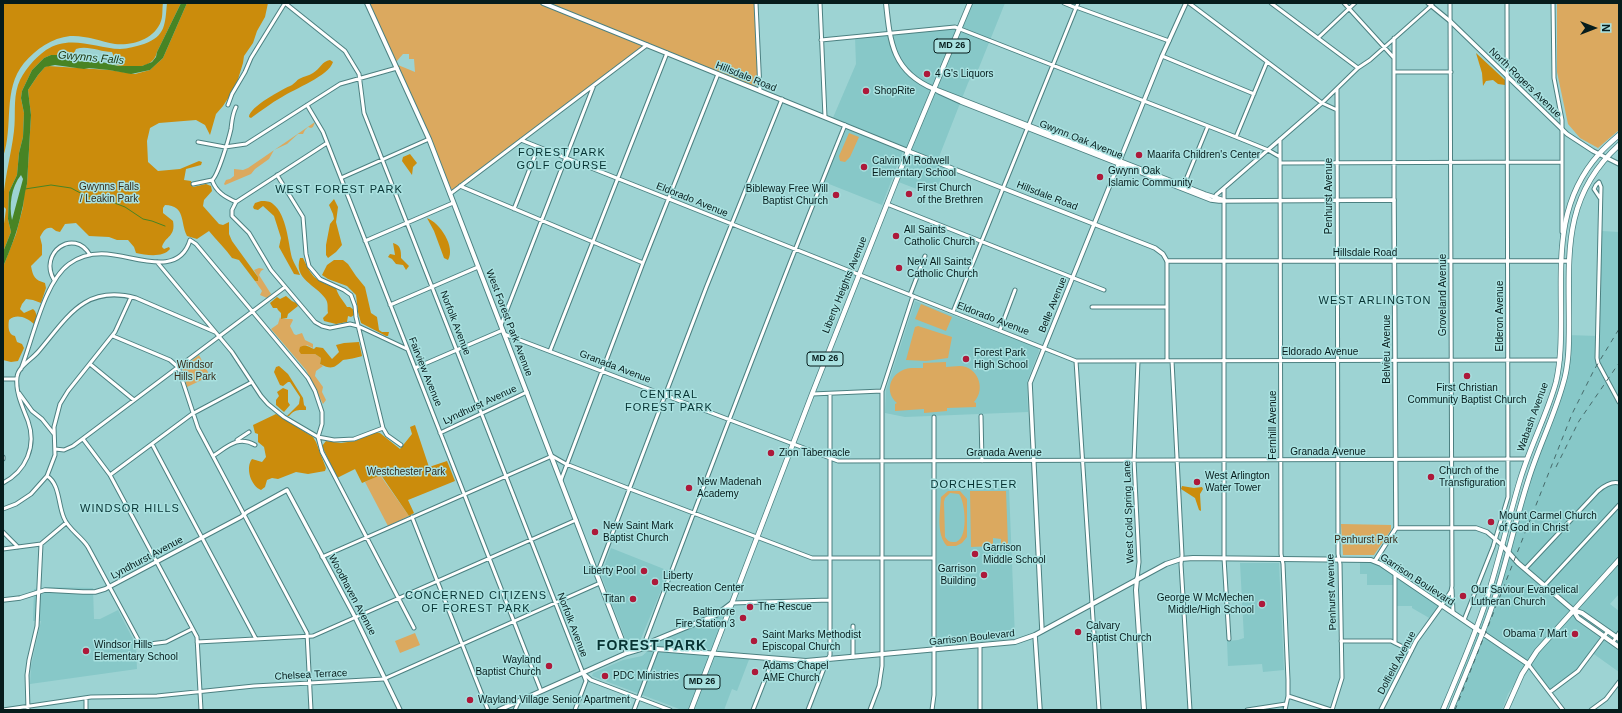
<!DOCTYPE html>
<html>
<head>
<meta charset="utf-8">
<style>
  body { margin:0 }
  #map { position:relative; width:1622px; height:713px; overflow:hidden; background:#9dd3d3; font-family:Helvetica,sans-serif }
  canvas { display:block }
  .frame { position:absolute; inset:0; border:4px solid #061c1c; pointer-events:none }
  .north { position:absolute; left:1574px; top:8px; width:40px; height:40px; -webkit-text-stroke:3px #a9e1e0; paint-order:stroke; rotate:90deg; font-size:11px; font-weight:700; line-height:16px; text-align:center; color:#061c1c }
  .north::after { content:''; display:block; margin:auto; width:14px; height:18px; background:#061c1c; clip-path:polygon(50% 0,100% 100%,50% 72%,0 100%) }
</style>
</head>
<body>
<div id="map">
<canvas width="1622" height="713"></canvas>
<div class="frame"></div>
<div class="north">N</div>
</div>
<script>
const c = document.querySelector('canvas').getContext('2d');
c.lineJoin = 'round';
function fill(path, color) { c.fillStyle = color; c.fill(path, 'evenodd'); }
function stroke(path, color, width, dash) { c.strokeStyle = color; c.lineWidth = width; c.lineCap = dash ? 'butt' : 'round'; c.setLineDash(dash || []); c.stroke(path); }
function drawText(font, color, halo, rows, align = 'center') {
  c.font = font + ' Helvetica,sans-serif'; c.lineWidth = 3; c.setLineDash([]); c.textBaseline = 'middle'; c.strokeStyle = halo; c.fillStyle = color; for (const [text, x, y, turn = 0] of rows) {
    c.save(); c.translate(x, y); c.rotate((+turn || 0) * Math.PI / 180); c.textAlign = isNaN(turn) ? turn : align; if (halo) c.strokeText(text, 0, 0); c.fillText(text, 0, 0); c.restore();
  }
}
fill(new Path2D(`
  M970,3H1005L978,70L975,69L968,83L937,162L946,166L937,188L930,185L927,193L896,181L906,152L903,151L882,205L824,182L847,128L832,120L856,64L855,37L960,28Z
  M1602,231L1619,232V594L1610,604L1619,611V672L1591,652L1576,671L1549,691L1528,663L1508,694L1502,710H1448L1490,602L1525,481L1558,393L1565,362L1566,335L1599,336Z
  M915,301L1038,348L1039,351L1027,382L1028,412L905,417L885,413L886,390Z
  M937,488H1009L1015,638L940,646L937,644Z
  M611,548L669,571L640,641L628,646L601,575Z
  M1360,559L1375,561L1442,605L1431,619L1412,608V606H1395V585H1367V574H1360Z
  M1240,563H1279L1284,670L1263,672L1262,664L1228,666L1227,641L1238,640L1244,638Z
  M49,587L93,588L94,619H100L118,610L136,645L137,669L30,684L31,666L41,621H33L34,589Z
  M730,609L713,654L750,657L737,691L732,689L724,710H682L592,676L593,673L623,660L642,656L665,636Z`), '#87c8c8');
fill(new Path2D(`
  M369,3H754L758,84L754,86L648,43L454,189H451L431,138L398,65L415,72L414,59H409V54H403L396,62Z
  M1557,3H1619V130L1598,148L1580,138L1568,124L1557,72Z
  M315,122L313,127L311,128L308,127L305,130L303,134H298L287,144L274,150L269,159L255,169L251,174L225,185L224,184L226,180L230,179L234,176V169L243,170L248,168Z
  M849,133L859,137L850,157L845,162L840,161L839,156Z
  M259,268L264,269L261,271L259,275L271,294L267,298L260,295L262,291L255,281H257L258,277L254,270Z
  M921,304L952,317L946,331L915,319Z
  M280,317L281,319H292L293,320L290,326L294,334L296,335L302,333L305,340L313,344V348L307,345L301,353L315,354L321,358L320,364L323,366L316,371L315,376L323,387L322,392L326,400L323,404L306,370L271,329L278,324Z
  M918,326L952,337L948,358L926,361L906,360L915,327Z
  M199,355L210,376L187,387L182,368Z
  M946,362V367C952,367 960,365 966,367C981,373 984,392 974,402L976,403V407L947,408V411L924,413V409L895,411V404L897,403C886,394 888,378 901,371C907,367 915,368 923,368V363Z
  M380,475L409,516L388,526L365,482Z
  M948,491H960L967,499V537L962,543L956,546H947C936,534 940,513 941,497ZM950,493L959,494C966,503 969,544 953,542C949,542 947,540 945,537L944,502L945,498Z
  M970,491H1006L1008,545L1001,546V539L993,538V546L971,547Z
  M1341,524H1342L1391,525V530L1374,555H1343Z
  M415,633L420,645L400,653L395,641Z`), '#dba95f');
fill(new Path2D(`
  M3,3H163C162,9 163,16 161,21C155,39 132,46 115,44C100,41 85,35 70,36C52,38 36,49 24,63C2,90 14,126 3,157Z
  M167,3H181L157,52C153,72 124,68 109,63L114,57L112,52C100,52 88,45 76,49L74,53L77,59L57,55H51L44,58L32,70L22,91L21,98L24,113L23,137L19,153L17,175L9,192L8,219L11,232L3,252V231L6,209L4,207L3,209C3,182 11,157 14,131C16,116 13,100 18,85C23,71 34,59 46,50C69,34 96,48 120,49C128,49 136,46 144,44C166,36 165,24 167,3Z
  M187,3H268L265,17L257,31L253,43L244,56L243,63L236,86L223,106L216,114L210,135L205,125L196,120L159,123L150,128L147,141L148,162L158,171L180,169L199,161L202,162L201,165L186,169L184,180L191,181L193,187L206,184L211,186L212,191L204,200L203,206L219,224L223,225L229,222V234L232,241L258,277V281H255L239,260L232,258C225,248 217,241 209,231L197,239L187,236C180,222 186,206 165,205L163,208V213L173,221C176,237 165,236 162,247L164,249L169,247L170,249C163,258 146,255 136,253L134,247L128,240H117L109,237L89,236L76,223L65,224L60,232L56,231L52,228C45,227 43,232 40,237L42,245V255L31,266C33,277 35,280 45,283L46,288L41,303L33,300L26,299L22,304L20,309L24,313L33,309L35,311L37,316L34,324C27,318 17,313 9,320C8,326 8,335 15,336L17,342L22,344L24,348L18,361L11,362L3,360V267L16,234L23,207L24,194L27,184L31,115L28,90L38,75L45,67L48,66L109,70L135,74L150,70L163,58Z
  M1476,53L1505,80V85L1498,84L1493,80L1486,81L1483,86L1482,73Z
  M330,60L333,62C329,76 294,89 282,97C271,103 261,111 251,118L249,117C249,107 283,89 292,85C295,83 297,80 299,79C304,76 309,76 313,73C320,69 322,61 330,60Z
  M410,154L417,163L413,167L412,175L402,161L403,157Z
  M334,199L338,207L336,222L342,245L336,252L328,258L326,255V245L330,224L334,219L333,214L329,205Z
  M261,201C266,201 270,201 273,204C287,215 288,243 292,258C294,264 298,269 300,275L294,274L279,247L281,238L274,216L263,206L258,210L254,209L253,207L255,203Z
  M427,218C440,223 456,247 448,260L444,258L434,231Z
  M393,243C401,245 401,251 401,258L409,266L406,270L403,265L396,264L392,259L388,257L390,254L395,255Z
  M300,258H303C313,279 314,279 336,288C338,296 343,300 347,307H350L354,310V315L351,317L348,316L347,322L336,324L324,321L323,318L328,313C327,308 329,303 325,298C316,285 293,279 300,258Z
  M334,260H343L348,264L356,276L365,287L371,313L377,317L379,330L382,332H389L388,336H386L361,323L358,312L356,295L347,286L328,279L322,275L327,265Z
  M286,296L292,301L296,303L298,306L288,314L287,318L281,319V313L278,310L277,308H273L270,303L277,297L280,299Z
  M359,342L362,356C360,357 345,360 343,360C334,368 332,370 320,364L321,358L315,354H301L299,351L300,347C306,344 309,347 314,349L316,347L323,348L332,359L339,352L336,345L344,343Z
  M279,366L288,374L303,398L304,405L306,407V410C298,410 295,409 289,416H287L299,404L300,397L290,382H288L283,386L280,385L274,372L276,367Z
  M283,388L288,390V402L290,405L284,412L276,405V400L279,396L277,392Z
  M276,414L313,437L316,442L326,468L325,471L308,474L296,472L278,479L272,478L267,480L265,487L261,490C251,486 245,468 252,459L262,462L266,457L264,447L258,442V434L255,433L253,425Z
  M415,425L429,467L447,461L455,481L408,500L414,513L409,516L381,475L362,483L355,469L337,478L322,446L326,441L341,443L355,441L375,432L380,433L400,449L412,434L410,427Z
  M1182,486L1194,488L1202,487L1203,489L1200,494L1201,511L1199,510L1195,498L1181,489Z`), '#cb8c0c');
fill(new Path2D(`
  M181,3H187L163,58L150,70L131,74L109,70L89,68L84,69L55,65L45,67L38,75L28,90L31,115L27,184C24,194 24,204 21,214C17,233 10,250 3,267V252L11,232L8,219L9,192L17,175L19,153L23,137L24,113L21,98L22,91L32,70L44,58L51,55H57L90,59L118,66H142L152,62L156,57L157,52ZM21,175L23,179L12,220C9,206 11,187 21,175Z`), '#488424');
stroke(new Path2D(`
  M25,189L51,185L71,188L86,196L99,197L125,207L143,219L152,221L165,226`), '#488424', 1);
const minor = new Path2D(`
  M285,3L345,51L359,74L364,113L586,681L575,710
  M756,3L760,91
  M820,3L825,117
  M1064,3L1076,8
  M1189,3L1322,103L1337,110
  M1271,3L1358,68
  M1344,3L1394,58V200
  M1553,3L1554,78L1562,120V232
  M1076,7L1169,41
  M1318,38L1355,3
  M821,40L955,27L1236,137L1268,150L1280,157
  M1162,56L1254,94
  M1394,58V38
  M1394,72H1451
  M228,105L232,94L245,72L251,58L285,3
  M307,105L323,132L541,691
  M1236,137L1267,62
  M1280,139L1281,554L1283,564L1288,680V696L1285,710
  M521,140L1076,361L1560,360
  M198,142L225,147L246,144L340,84L397,68
  M327,143L236,202L232,210V216L249,233L271,270L315,322L322,326L330,328L350,324L358,326L407,349
  M1280,163L1562,162
  M277,175L303,217L306,254L309,266L320,279L344,290L351,295L355,306L356,317L383,428L387,435L401,445
  M341,178L429,139
  M193,184L212,180
  M460,186L643,263
  M1183,187L1208,126
  M1224,188V558L1229,639
  M450,194L647,45
  M1216,197V195L1322,103L1358,68L1370,60L1432,5
  M1600,198L1594,189L1596,185L1599,182L1601,187L1597,358L1598,363L1619,402
  M236,202C225,197 216,192 212,180C218,176 229,138 231,129C232,121 232,115 236,107
  M887,204L1104,290
  M514,209L538,148
  M365,241L453,203
  M157,262L232,352L261,396L268,404L284,417L318,437L334,440L354,439L383,428
  M54,280C38,253 74,227 90,255
  M910,295L925,256
  M390,305L478,267
  M1092,307H1167
  M953,312L1078,3
  M501,325L594,85
  M1000,330L1015,290
  M504,334L838,461L1527,459
  M113,336L170,360L178,367L198,428L307,633L311,710
  M550,351L667,53
  M1076,361L1099,710
  M1167,361V261
  M1172,361L1182,555L1181,564L1190,710
  M90,364L134,400
  M415,368L503,330
  M21,369C33,339 44,282 69,264C80,256 94,253 107,254C135,256 179,278 190,240L196,244L308,378L315,391L322,412V424L318,437L322,452L414,628
  M3,379H16
  M19,393L32,411L42,419L54,434
  M812,394L882,391
  M981,416L982,461
  M440,433L527,392
  M83,439L110,475L197,637L201,710
  M237,440L249,432
  M152,444L256,639
  M55,449L64,450L73,446L285,287
  M213,456C227,447 238,435 255,445
  M3,457V459
  M110,475L192,414L252,382
  M47,476C60,484 58,505 64,518C68,529 82,537 88,547L141,645L166,642L192,629
  M561,480L643,263L718,74
  M3,483C26,471 37,446 28,421C23,408 15,392 17,377C18,367 31,360 38,352C67,318 84,284 136,298L215,332
  M3,509L16,504L31,494L47,476L55,455L54,427L60,404L68,391L115,332L131,297
  M412,517L488,710
  M3,532L18,547
  M3,549L41,544L66,523
  M322,557L552,456L566,464L630,489L812,558H934
  M1525,569L1598,491C1604,486 1611,481 1619,483
  M597,574L706,288L782,99
  M1395,574V643
  M1137,579L1139,562L1134,460L1138,361
  M1544,586L1619,505
  M1452,589L1453,613
  M732,603L830,600
  M1442,605L1451,591L1452,586L1450,3
  M1464,620L1493,547L1508,497L1507,3
  M853,626V657
  M1341,641H1391L1411,651
  M197,642L313,636L576,520
  M1613,642L1619,633
  M980,646V710
  M644,648L646,639C711,467 776,295 845,125
  M1528,664L1563,710
  M584,674L591,680L670,710
  M1550,692L1578,671L1608,631
  M1288,696L1331,710
  M86,698V710
  M3,710L91,697L157,696L254,686L384,679L600,583
  M28,710L27,675L29,660L37,626L41,544
  M515,710L519,701
  M634,710L657,649
  M753,710L773,659
  M808,710L826,663L830,655V394
  M870,710L879,686L882,666V391L913,296
  M932,710L934,695V417
  M1247,710L1286,704
  M1332,710L1342,678L1340,564L1338,554L1337,89
  M1591,710L1606,699L1619,682`);
const tertiary = new Path2D(`
  M1428,3L1450,21L1567,134L1593,151L1619,164
  M934,89L939,92L961,102L1211,200L1219,201L1394,200L1396,528L1375,561
  M935,89L1205,194L1224,200
  M908,151L1155,248L1163,254L1167,261H1569
  M1396,528H1476L1487,532L1502,545
  M3,600L20,598L45,590L83,592H95L105,589L241,517L247,512L287,490L355,617L400,710
  M1042,631L1030,383L1162,56L1186,3
  M1035,635L1040,710
  M1381,710L1416,641L1442,605`);
const secondary = new Path2D(`
  M367,3L429,139L627,653
  M543,3L908,151
  M886,3C890,43 893,72 934,89
  M1502,545L1518,563L1573,610L1578,618L1619,647
  M1137,579L1136,590L1144,710
  M1573,610L1582,613L1619,639
  M644,648L653,641L716,615L732,603
  M499,710L627,653L644,648L806,661L1015,642L1035,635L1166,564L1181,559L1193,558L1371,560L1381,564L1528,664`);
const primary = new Path2D(`
  M691,710L812,394L908,151L970,3
  M1443,710C1458,674 1474,638 1486,601C1499,561 1508,520 1520,480C1530,446 1547,415 1556,382C1561,360 1561,339 1561,317C1561,258 1556,202 1599,154C1605,147 1612,141 1619,135
  M1451,710C1466,672 1484,634 1496,594C1508,557 1516,518 1528,481C1538,448 1554,417 1563,384C1569,365 1569,344 1569,324C1569,254 1562,197 1619,145
  M1506,710L1522,674L1537,651L1619,560`);
stroke(minor, '#4c8081', 5);
stroke(tertiary, '#4c8081', 5.5);
stroke(secondary, '#4c8081', 6);
stroke(primary, '#4c8081', 6);
stroke(minor, '#fff', 3);
stroke(tertiary, '#fff', 3.5);
stroke(secondary, '#fff', 4);
stroke(primary, '#fff', 4.5);
stroke(new Path2D(`
  M1556,467L1579,421L1619,363
  M1455,710L1572,414L1594,370L1619,329`), '#466a6a', 1, [5, 5]);
for (const [x, y, r, color] of [
  [927,74,4,"#ad193a"],
  [866,91,4,"#ad193a"],
  [1139,155,4,"#ad193a"],
  [864,167,4,"#ad193a"],
  [1100,177,4,"#ad193a"],
  [909,194,4,"#ad193a"],
  [836,195,4,"#ad193a"],
  [896,236,4,"#ad193a"],
  [899,268,4,"#ad193a"],
  [966,359,4,"#ad193a"],
  [1467,376,4,"#ad193a"],
  [771,453,4,"#ad193a"],
  [1431,477,4,"#ad193a"],
  [1197,482,4,"#ad193a"],
  [689,488,4,"#ad193a"],
  [1491,522,4,"#ad193a"],
  [595,532,4,"#ad193a"],
  [975,554,4,"#ad193a"],
  [644,571,4,"#ad193a"],
  [984,575,4,"#ad193a"],
  [655,582,4,"#ad193a"],
  [1463,596,4,"#ad193a"],
  [633,599,4,"#ad193a"],
  [1262,604,4,"#ad193a"],
  [750,607,4,"#ad193a"],
  [743,618,4,"#ad193a"],
  [1078,632,4,"#ad193a"],
  [1575,634,4,"#ad193a"],
  [754,641,4,"#ad193a"],
  [86,651,4,"#ad193a"],
  [549,666,4,"#ad193a"],
  [755,672,4,"#ad193a"],
  [605,676,4,"#ad193a"],
  [470,700,4,"#ad193a"]
]) { const dot = new Path2D(); dot.arc(x, y, r, 0, 2 * Math.PI); c.fillStyle = color; c.fill(dot); stroke(dot, '#a9e1e0', 1.5); }
for (const [x, y, w] of [
  [952,46,36],
  [825,359,36],
  [702,682,36]
]) { const box = new Path2D(); box.roundRect(x - w / 2, y - 7, w, 14, 3); c.fillStyle = '#a9e1e0'; c.fill(box); stroke(box, '#061c1c', 1); }
drawText('bold 9px', '#061c1c', null, [
  ["MD 26",952,46],
  ["MD 26",825,359],
  ["MD 26",702,682]
]);
drawText('10px', '#061c1c', '#a9e1e0', [
  ["4 G's Liquors",935,74],
  ["ShopRite",874,91],
  ["Maarifa Children's Center",1147,155],
  ["Calvin M Rodwell",872,161],
  ["Elementary School",872,173],
  ["Gwynn Oak",1108,171],
  ["Islamic Community",1108,183],
  ["First Church",917,188],
  ["of the Brethren",917,200],
  ["Bibleway Free Will",828,189,"right"],
  ["Baptist Church",828,201,"right"],
  ["All Saints",904,230],
  ["Catholic Church",904,242],
  ["New All Saints",907,262],
  ["Catholic Church",907,274],
  ["Forest Park",974,353],
  ["High School",974,365],
  ["First Christian",1467,388,"center"],
  ["Community Baptist Church",1467,400,"center"],
  ["Zion Tabernacle",779,453],
  ["Church of the",1439,471],
  ["Transfiguration",1439,483],
  ["West Arlington",1205,476],
  ["Water Tower",1205,488],
  ["New Madenah",697,482],
  ["Academy",697,494],
  ["Mount Carmel Church",1499,516],
  ["of God in Christ",1499,528],
  ["New Saint Mark",603,526],
  ["Baptist Church",603,538],
  ["Garrison",983,548],
  ["Middle School",983,560],
  ["Garrison",976,569,"right"],
  ["Building",976,581,"right"],
  ["Liberty Pool",636,571,"right"],
  ["Liberty",663,576],
  ["Recreation Center",663,588],
  ["Our Saviour Evangelical",1471,590],
  ["Lutheran Church",1471,602],
  ["George W McMechen",1254,598,"right"],
  ["Middle/High School",1254,610,"right"],
  ["Titan",625,599,"right"],
  ["The Rescue",758,607],
  ["Baltimore",735,612,"right"],
  ["Fire Station 3",735,624,"right"],
  ["Calvary",1086,626],
  ["Baptist Church",1086,638],
  ["Obama 7 Mart",1567,634,"right"],
  ["Saint Marks Methodist",762,635],
  ["Episcopal Church",762,647],
  ["Windsor Hills",94,645],
  ["Elementary School",94,657],
  ["Wayland",541,660,"right"],
  ["Baptist Church",541,672,"right"],
  ["Adams Chapel",763,666],
  ["AME Church",763,678],
  ["PDC Ministries",613,676],
  ["Wayland Village Senior Apartment",478,700]
], 'left');
drawText('10px', '#061c1c', '#a9e1e0', [
  ["Hillsdale Road",746,77,22],
  ["North Rogers Avenue",1525,83,44],
  ["Gwynn Oak Avenue",1081,140,22],
  ["Hillsdale Road",1047,196,21],
  ["Penhurst Avenue",1329,196,-90],
  ["Eldorado Avenue",692,200,22],
  ["Hillsdale Road",1365,253],
  ["Liberty Heights Avenue",845,285,-68],
  ["Groveland Avenue",1443,295,-90],
  ["Belle Avenue",1053,305,-68],
  ["Elderon Avenue",1500,316,-90],
  ["Eldorado Avenue",993,319,21],
  ["Norfolk Avenue",455,323,69],
  ["West Forest Park Avenue",509,323,69],
  ["Belvieu Avenue",1387,349,-90],
  ["Eldorado Avenue",1320,352],
  ["Granada Avenue",615,367,21],
  ["Fairview Avenue",425,372,68],
  ["Lyndhurst Avenue",480,405,-25],
  ["Wabash Avenue",1533,417,-70],
  ["Fernhill Avenue",1273,425,-90],
  ["Granada Avenue",1328,452],
  ["Granada Avenue",1004,453],
  ["West Cold Spring Lane",1129,512,-92],
  ["Lyndhurst Avenue",147,558,-28],
  ["Garrison Boulevard",1417,580,33],
  ["Penhurst Avenue",1332,592,-92],
  ["Woodhaven Avenue",352,595,62],
  ["Norfolk Avenue",572,625,69],
  ["Garrison Boulevard",972,638,-6],
  ["Dolfield Avenue",1397,663,-62],
  ["Chelsea Terrace",311,675,-3]
]);
drawText('10px', '#382c1a', '#a9e1e0', [
  ["Gwynns Falls",109,187],
  ["/ Leakin Park",109,199],
  ["Windsor",195,365],
  ["Hills Park",195,377],
  ["Westchester Park",406,472],
  ["Penhurst Park",1366,540]
]);
drawText('italic 11px', '#203913', '#a9e1e0', [
  ["Gwynns Falls",91,58,5]
]);
c.letterSpacing = '1px';
drawText('11px', '#063232', '#a9e1e0', [
  ["FOREST PARK",562,153],
  ["GOLF COURSE",562,166],
  ["WEST FOREST PARK",339,190],
  ["WEST ARLINGTON",1375,301],
  ["CENTRAL",669,395],
  ["FOREST PARK",669,408],
  ["DORCHESTER",974,485],
  ["WINDSOR HILLS",130,509],
  ["CONCERNED CITIZENS",476,596],
  ["OF FOREST PARK",476,609]
]);
c.letterSpacing = '0px';
c.letterSpacing = '1px';
drawText('bold 14px', '#063232', '#a9e1e0', [
  ["FOREST PARK",652,646]
]);
c.letterSpacing = '0px';
</script>
</body>
</html>
